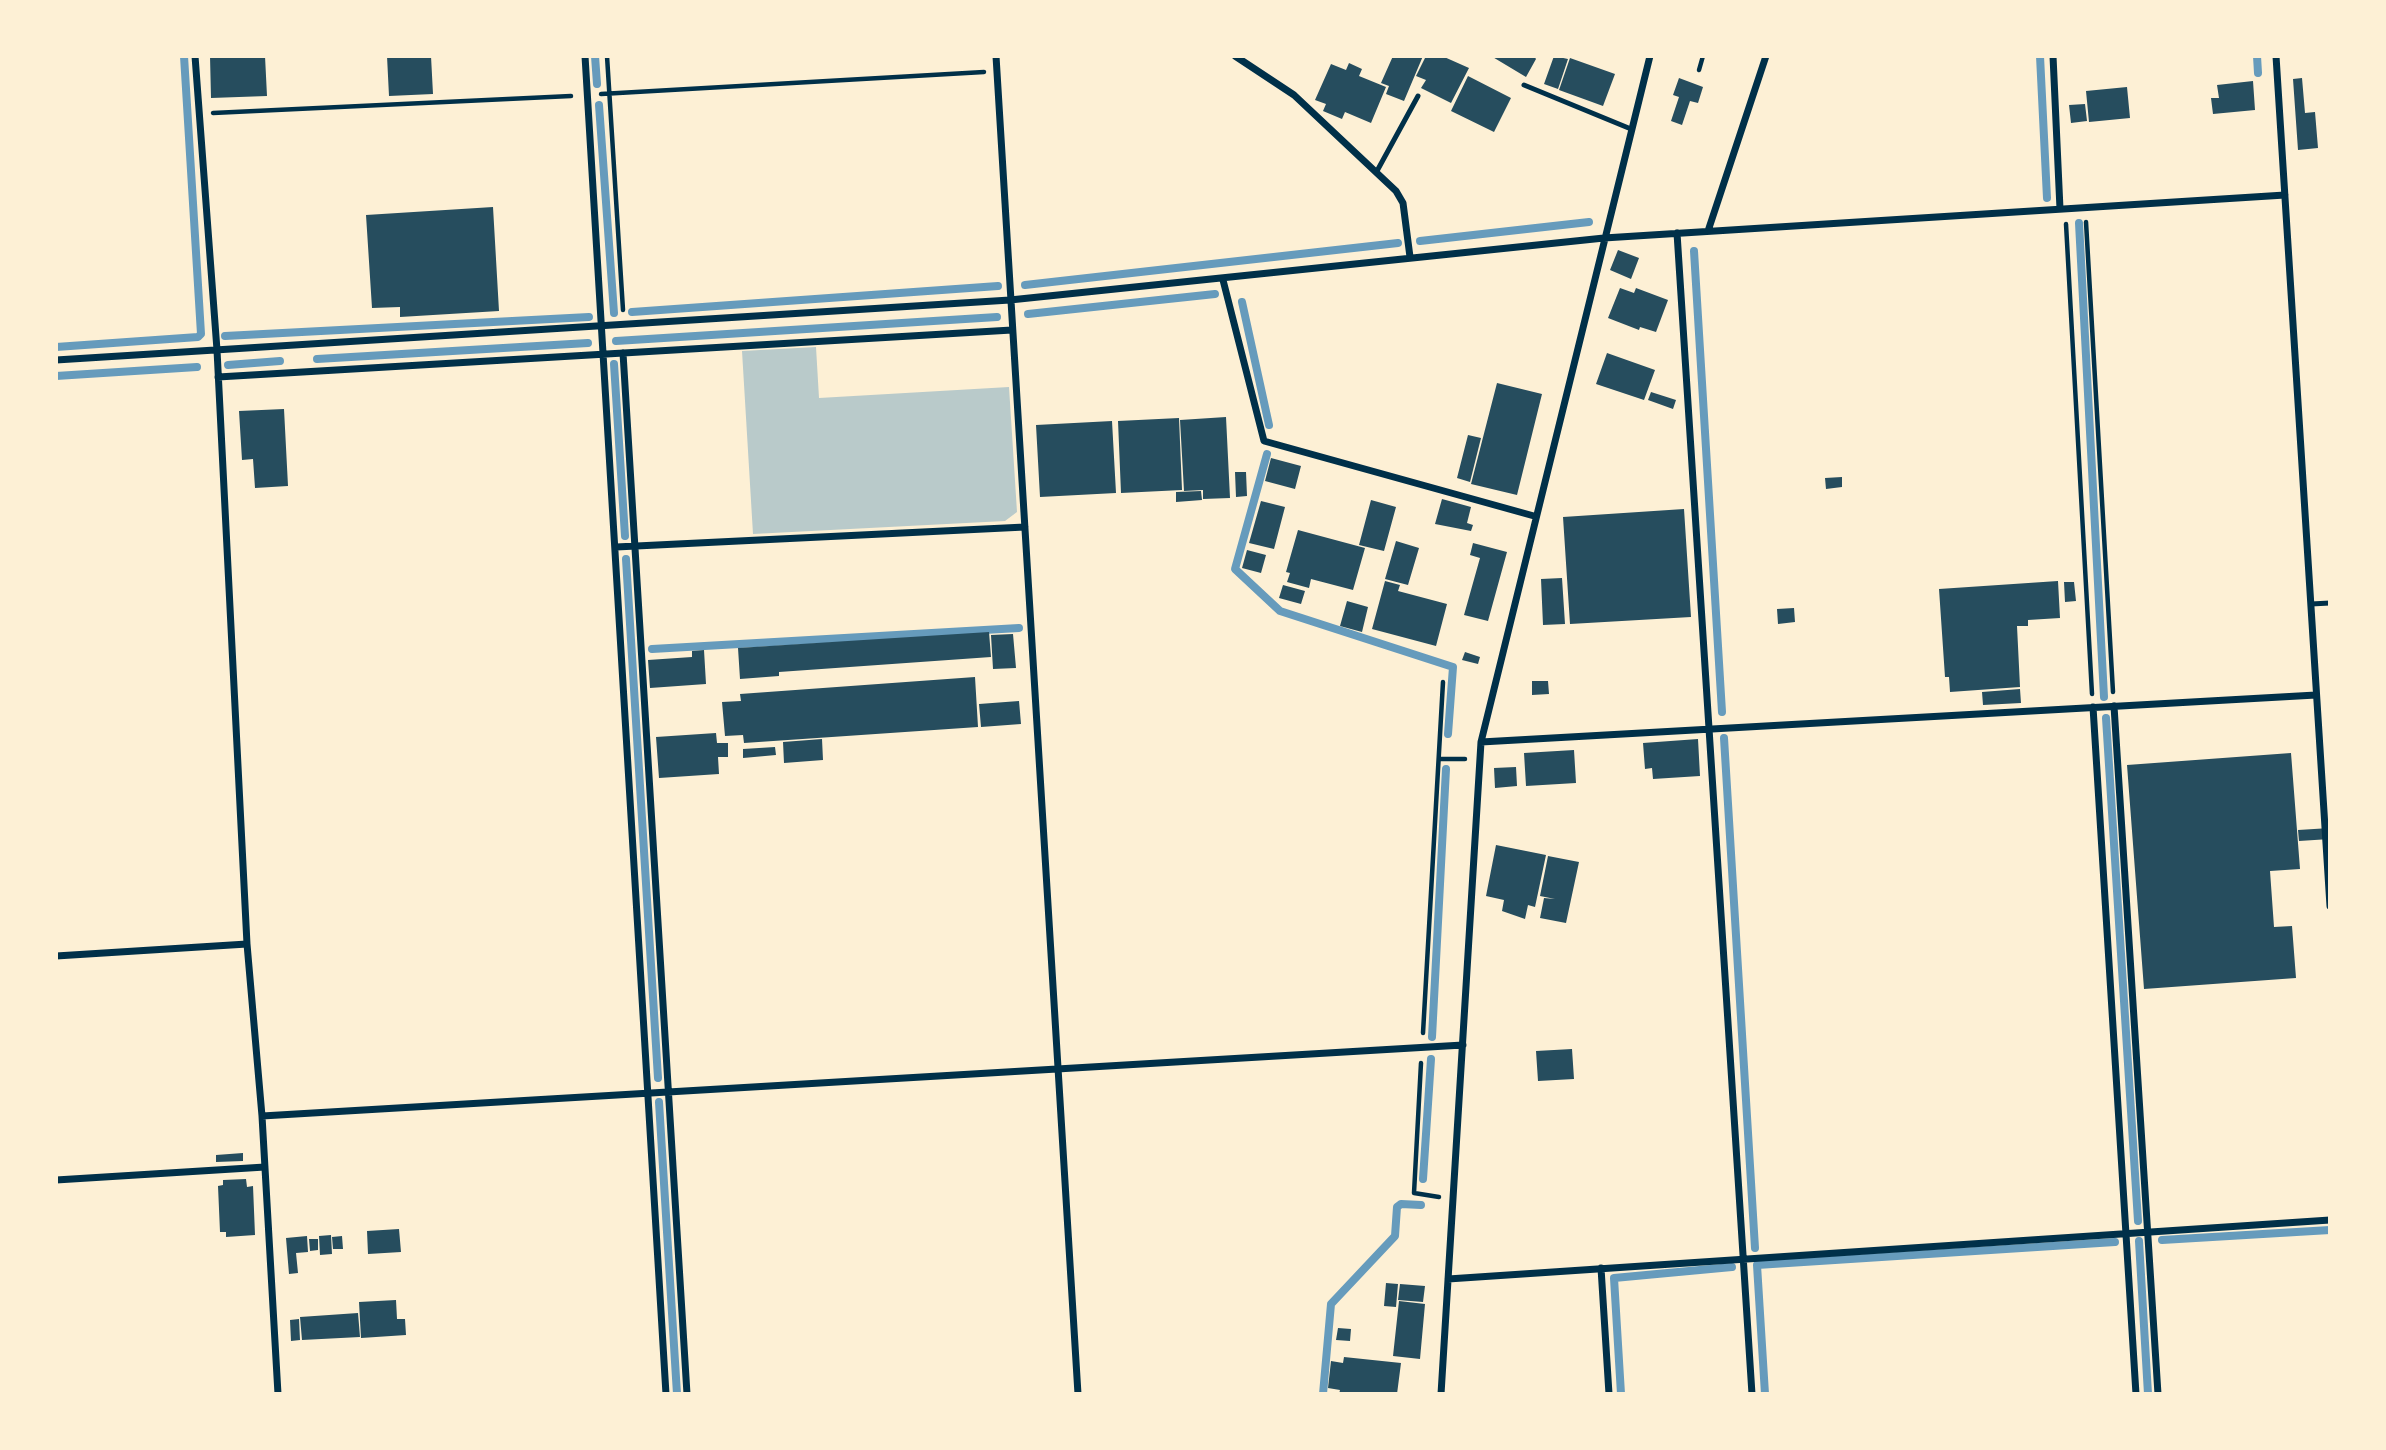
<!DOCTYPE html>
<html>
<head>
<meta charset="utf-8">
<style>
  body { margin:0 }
  #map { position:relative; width:2386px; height:1450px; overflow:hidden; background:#fdf0d5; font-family:"Exo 2",sans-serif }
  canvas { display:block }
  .frame { position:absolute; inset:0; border:58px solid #fdf0d5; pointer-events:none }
</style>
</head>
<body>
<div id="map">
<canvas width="2386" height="1450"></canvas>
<div class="frame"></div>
</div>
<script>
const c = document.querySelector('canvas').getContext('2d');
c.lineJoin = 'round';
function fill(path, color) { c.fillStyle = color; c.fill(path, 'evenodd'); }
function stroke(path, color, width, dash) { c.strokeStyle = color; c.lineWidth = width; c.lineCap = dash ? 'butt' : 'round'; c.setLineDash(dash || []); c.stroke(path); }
fill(new Path2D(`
  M816,347L819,398L1009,387L1017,512L1005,521L753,534L742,351Z`), '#b9caca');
stroke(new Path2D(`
  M595,56L597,84
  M2040,56L2047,198
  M2257,56L2258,73
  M599,105L614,313
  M2079,223L2104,697
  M1420,241L1589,222
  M1694,251L1722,712
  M1025,285L1398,243
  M1242,302L1269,425
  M632,312L998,286
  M1028,314L1215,294
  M225,336L589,317
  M616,341L997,317
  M56,347L198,337L201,334L184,56
  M317,359L588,343
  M614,364L625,536
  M228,365L280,361
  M56,376L197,367
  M1267,454L1235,569L1280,611L1453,667L1448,734
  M626,559L658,1078
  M652,649L1019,628
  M2106,718L2138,1221
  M1724,738L1755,1248
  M1432,1037L1446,769
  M659,1102L677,1394
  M1423,1179L1431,1059
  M2162,1240L2330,1230
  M2139,1241L2148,1394
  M1323,1394L1331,1304L1395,1236L1397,1207L1401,1204L1421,1205
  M1621,1394L1614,1278L1732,1267
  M1765,1394L1757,1265L2115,1242`), '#669bbc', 8);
fill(new Path2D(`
  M210,56H265L267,96L211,98Z
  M387,56H431L433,94L389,96Z
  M1393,56H1423L1404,101L1386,94L1389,86L1381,83Z
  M1426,56H1442L1469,68L1451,103L1421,88L1426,80L1416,76Z
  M1491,56H1534L1536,59L1526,77Z
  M1554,56L1568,59L1558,89L1544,84Z
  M1570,58L1615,74L1603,106L1559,90Z
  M1349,63L1362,69L1359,76L1386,87L1371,123L1345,112L1342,119L1323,111L1326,104L1315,100L1331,64L1346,70Z
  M1468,76L1511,98L1494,132L1451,111Z
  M1679,78L1703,87L1698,103L1690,101L1682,125L1671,121L1679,97L1673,95Z
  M2302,78L2305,113L2315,112L2318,148L2298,150L2293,79Z
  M2253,81L2255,110L2213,114L2211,98H2219L2217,85Z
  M2127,87L2130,118L2089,122L2086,91Z
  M2085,104L2087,121L2071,123L2069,105Z
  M493,207L499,311L400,317V307L372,308L366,215Z
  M1618,250L1639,258L1631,279L1610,270Z
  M1620,288L1634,293L1636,288L1668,300L1656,332L1640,327L1639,330L1608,318Z
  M1607,353L1655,370L1644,400L1596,384Z
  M1497,383L1542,394L1517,495L1471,484Z
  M1651,392L1676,400L1673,409L1648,400Z
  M284,409L288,486L255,488L253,459L242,460L239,411Z
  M1226,417L1230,498L1203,499V490L1184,491L1180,420Z
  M1179,418L1182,490L1121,493L1118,421Z
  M1112,421L1116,493L1040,497L1036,425Z
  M1468,435L1481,438L1470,482L1457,478Z
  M1271,458L1301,466L1295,489L1265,481Z
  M1235,472H1246L1247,496L1236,497Z
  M1842,477V487L1826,489L1825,478Z
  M1201,491L1202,500L1176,502V492Z
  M1442,499L1471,507L1467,523L1473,525L1471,531L1435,524Z
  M1371,500L1396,507L1384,551L1359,545Z
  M1261,501L1285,507L1274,549L1249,543Z
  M1684,509L1691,617L1570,624L1563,517Z
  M1298,530L1365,548L1353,590L1311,579L1309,588L1287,582L1290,573L1286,572Z
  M1396,541L1419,548L1408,585L1385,579Z
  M1473,543L1507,552L1488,621L1464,615L1480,558L1470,555Z
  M1247,550L1266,555L1261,573L1242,568Z
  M1562,578L1565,624L1543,625L1541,579Z
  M1385,581L1400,585L1398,591L1447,604L1436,646L1372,629Z
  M2058,581L2060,618L2028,620V626H2017L2020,687L1950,692L1949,677H1945L1939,589Z
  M2064,582H2074L2076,601L2065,602Z
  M1283,585L1305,591L1301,604L1279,598Z
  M1347,601L1368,607L1362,632L1340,626Z
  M1794,608L1795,622L1778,624L1777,609Z
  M989,632L991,657L779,672V676L740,679L738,648Z
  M1013,634L1016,668L993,669L991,635Z
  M704,650L706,684L650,688L648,660L692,657V651Z
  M1465,652L1480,657L1478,664L1462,660Z
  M975,677L978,727L744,743L743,735L725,736L722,702L741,701L740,694Z
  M1532,681H1548L1549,694L1532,695Z
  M2020,689L2021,703L1983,705L1982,692Z
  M1019,701L1021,724L981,727L979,704Z
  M716,733L717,743H728V757H718L719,774L659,778L656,737Z
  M822,739L823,760L784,763L783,742Z
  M1698,739L1700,776L1653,779L1652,768L1645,769L1643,743Z
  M775,747L776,755L743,758V749Z
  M1574,750L1576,783L1526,786L1524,753Z
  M2291,753L2300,869L2270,871L2274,927L2292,926L2296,978L2144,989L2127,765Z
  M1516,767L1517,786L1495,788L1494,768Z
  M2330,828V839L2299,841L2298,830Z
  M1496,845L1546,855L1535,907L1528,905L1525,919L1502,911L1504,900L1486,896Z
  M1548,856L1579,862L1566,923L1540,918L1544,898L1555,899L1540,896Z
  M1572,1049L1574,1079L1538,1081L1536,1051Z
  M243,1153V1161L216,1162V1155Z
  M246,1179L247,1187L253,1186L255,1235L226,1237V1232H220L218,1186L223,1185V1180Z
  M399,1229L401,1252L368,1254L367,1231Z
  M331,1235L332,1254L320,1255L319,1236Z
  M307,1236L308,1252L296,1253L298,1273L289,1274L286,1238Z
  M342,1236L343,1249H333L332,1237Z
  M309,1239H318V1250L310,1251Z
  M1386,1283L1398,1284L1396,1307L1384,1306Z
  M1400,1284L1425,1286L1423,1302L1398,1300Z
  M396,1300L397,1319H405L406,1335L361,1338L359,1302Z
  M1399,1301L1425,1304L1420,1359L1393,1356Z
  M358,1313L360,1337L302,1340L300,1317Z
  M299,1319L300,1340L291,1341L290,1320Z
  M1338,1328L1351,1329L1350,1341L1336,1340Z
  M1344,1357L1401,1363L1397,1394H1339L1340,1390L1328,1388L1331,1361L1343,1363Z`), '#264d5e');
stroke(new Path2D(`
  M607,56L623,310
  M1699,70L1703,56
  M601,94L984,72
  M213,113L571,96
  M2086,222L2113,692
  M2066,224L2092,694
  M1439,759H1465
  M1423,1033L1443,682
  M1421,1063L1414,1193L1439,1197`), '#003049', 4.5);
stroke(new Path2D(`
  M1524,85L1631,129
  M1377,171L1418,96
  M2311,604L2330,603`), '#003049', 5);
stroke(new Path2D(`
  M195,56L217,350L247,944L262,1116L278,1394
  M585,56L666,1394
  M996,56L1078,1394
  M1235,56L1294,95L1396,191L1403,203L1410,257
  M2053,56L2060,209
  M2276,56L2330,906
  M1708,231L1766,56
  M1677,233L1752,1394
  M1223,280L1264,441L1534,516
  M623,353L687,1394
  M56,360L1010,300L1604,238L2285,195
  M218,377L1012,330
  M616,547L1025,527
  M2114,706L2158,1394
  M2093,707L2136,1394
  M1481,742L2316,695
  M56,956L247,944
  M262,1116L1463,1045
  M56,1180L265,1167
  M1601,1268L1609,1394
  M1448,1279L2330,1220
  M1441,1394L1481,742L1650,56`), '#003049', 7);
</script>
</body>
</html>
